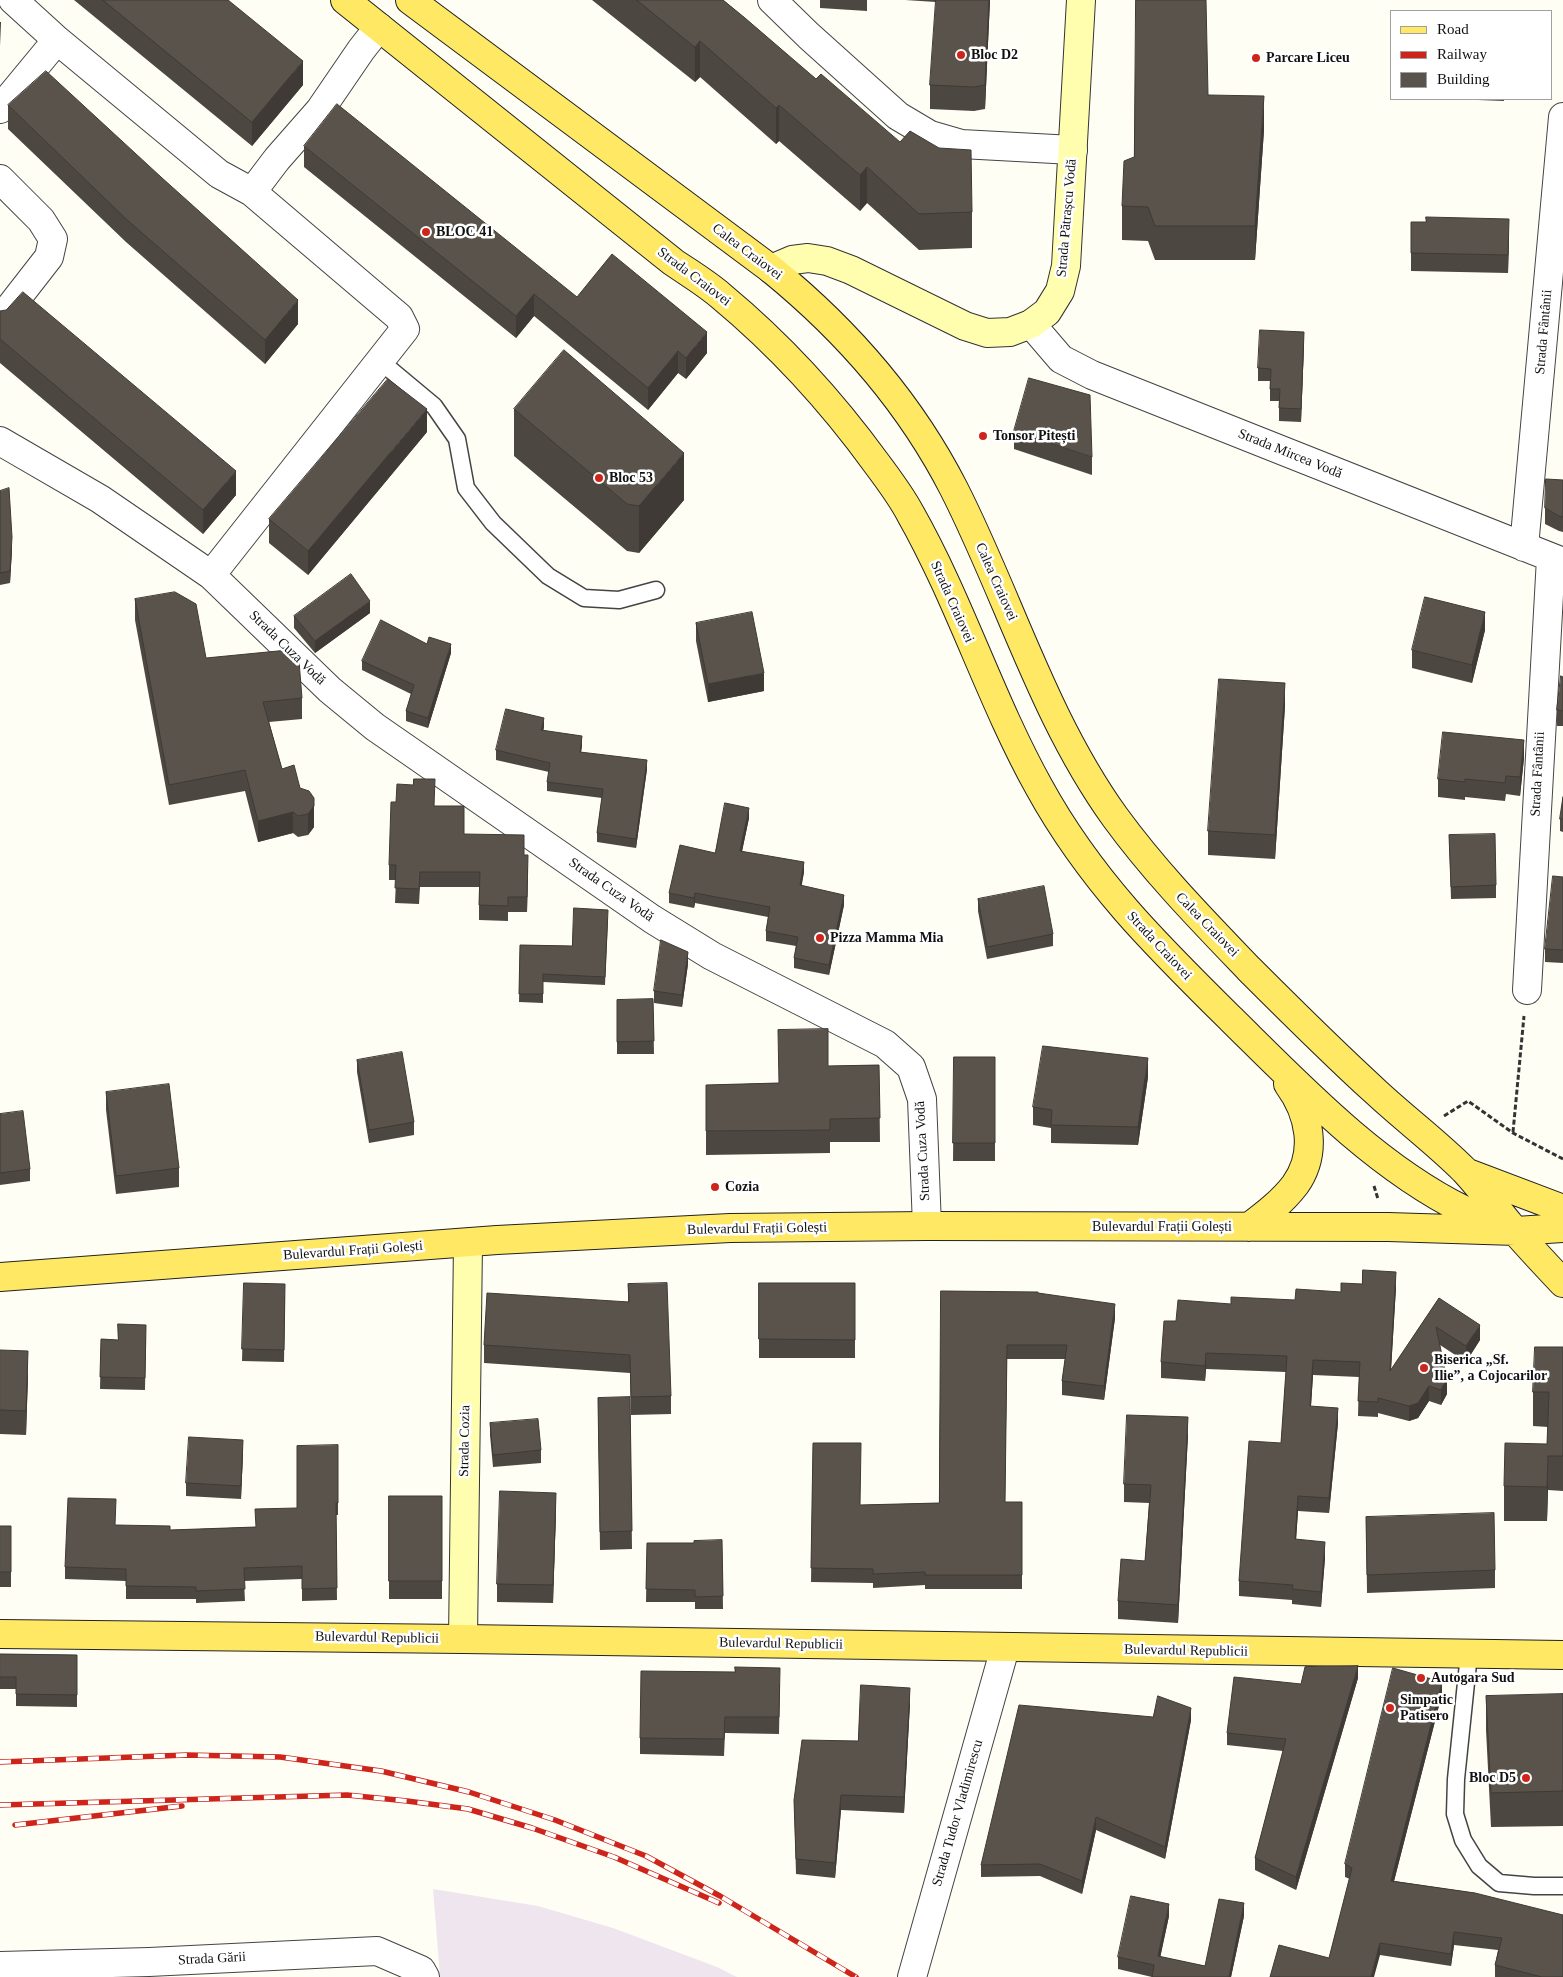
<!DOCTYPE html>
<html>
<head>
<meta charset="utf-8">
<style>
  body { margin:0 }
  #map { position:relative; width:1563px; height:1977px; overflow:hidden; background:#fffef4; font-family:"Times New Roman",serif }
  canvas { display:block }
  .legend { position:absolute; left:1390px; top:10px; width:162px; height:90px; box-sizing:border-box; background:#fff; border:1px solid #a0a0a0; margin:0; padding:6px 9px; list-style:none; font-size:15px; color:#111 }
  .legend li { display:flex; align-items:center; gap:10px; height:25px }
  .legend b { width:25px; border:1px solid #a0a0a0 }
</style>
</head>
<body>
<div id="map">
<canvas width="1563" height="1977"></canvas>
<ul class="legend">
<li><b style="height:6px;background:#ffe964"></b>Road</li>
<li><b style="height:6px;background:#cd251c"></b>Railway</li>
<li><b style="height:14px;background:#5a534c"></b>Building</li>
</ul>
</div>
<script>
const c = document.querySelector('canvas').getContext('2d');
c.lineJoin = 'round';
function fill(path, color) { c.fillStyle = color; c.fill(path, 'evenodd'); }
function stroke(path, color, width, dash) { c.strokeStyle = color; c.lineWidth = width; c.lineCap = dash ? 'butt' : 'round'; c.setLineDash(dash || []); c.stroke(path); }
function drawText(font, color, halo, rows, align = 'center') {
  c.font = font + ' "Times New Roman",serif'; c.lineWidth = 5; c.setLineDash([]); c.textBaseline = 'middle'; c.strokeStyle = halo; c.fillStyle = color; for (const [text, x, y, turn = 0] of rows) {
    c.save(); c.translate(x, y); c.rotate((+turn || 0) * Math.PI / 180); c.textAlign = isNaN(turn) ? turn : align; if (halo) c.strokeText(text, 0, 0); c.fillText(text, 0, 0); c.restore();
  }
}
fill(new Path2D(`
  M433,1889L538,1906L613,1928L717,1967L737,1977H440Z`), '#efe5ef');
const lane = new Path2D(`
  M380,361L434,406L457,439L466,488L493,523L548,576L584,598L619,600L656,590
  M1469,1654L1456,1779L1455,1814L1463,1840L1479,1866L1499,1883L1534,1886H1563`);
const street = new Path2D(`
  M13,0L57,40L219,174L252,192
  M772,0L809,36L898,116L930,135L961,144L1073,150
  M0,109L57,40
  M0,179L41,220L53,239L49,257L0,320
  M1031,324L1061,359L1092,375L1563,562
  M0,441L100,499L211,575L330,690L375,727L652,919L712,956L885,1044L911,1067L922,1099L927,1226
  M1524,547L1563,117
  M211,575L405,329L399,317L252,192L277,159L320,110L361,50L379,27
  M1527,990L1551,558
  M0,1966L149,1962L377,1951L421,1970L425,1977
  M912,1977L1005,1648`);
const secondary = new Path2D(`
  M771,269L792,260L808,258L827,261L851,270L965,326L987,333L1010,332L1031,324L1047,312L1060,291L1066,266L1081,0
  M463,1639L468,1243`);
const primary = new Path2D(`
  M345,0L673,262C689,273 706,283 721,296C780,345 832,402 877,464C889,480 901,496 910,513C960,601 990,699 1039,787C1090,880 1156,945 1231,1019C1300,1087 1376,1167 1464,1210C1479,1218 1497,1223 1513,1230
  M410,0L771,269C846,330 910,403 954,489C1009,597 1043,717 1115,817C1155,872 1202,920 1249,969C1291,1011 1332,1052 1376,1092C1405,1119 1436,1142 1464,1170C1480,1187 1495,1207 1510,1225C1527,1245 1545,1264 1563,1283
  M1468,1173L1563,1209
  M1249,1227C1265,1215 1282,1202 1295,1185C1318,1153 1310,1114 1288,1084
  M0,1277L497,1240L730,1228L927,1226L1388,1227L1516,1231L1563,1228
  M0,1634L463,1639L1563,1655`);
stroke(lane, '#444', 19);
stroke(street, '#444', 30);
stroke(secondary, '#333', 30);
stroke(primary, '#222', 30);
stroke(new Path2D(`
  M1444,1116L1468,1101L1513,1133L1563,1159
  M1513,1132L1524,1016
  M1374,1186L1378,1199`), '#333', 3, [5, 2.5]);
stroke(lane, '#fff', 16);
stroke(street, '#fff', 28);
stroke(secondary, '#fffeaf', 28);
stroke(primary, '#ffe964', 28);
const rail = new Path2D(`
  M0,1762L187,1755L280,1757L381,1771L469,1792L555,1820L646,1856L720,1896L856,1977
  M0,1805L347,1795L407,1801L468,1809L532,1828L614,1857L719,1903
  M15,1825L182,1806`);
stroke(rail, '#cd251c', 5.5);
stroke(rail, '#fff', 4, [11]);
fill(new Path2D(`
  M74,0H228L303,85L252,146Z
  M592,0H723L972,212V248L919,250L867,203L860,211L779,141L776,144L700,77L695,82Z
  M820,0H867V11L820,8Z
  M905,0H990L985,109L974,111L930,109V85L936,2Z
  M1208,95L1264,130L1255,260H1155L1148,241L1122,240V206L1134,157Z
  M1452,99H1504V101Z
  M8,105L298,324L265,364L126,242L8,129Z
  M304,146L577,297L707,353L686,379L678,373L648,410L534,316L516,338L304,167Z
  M1411,222L1509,237L1508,273L1411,271Z
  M0,311L236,495L203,534L0,363Z
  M1304,344L1301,422L1279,421V401H1270V381H1258V368Z
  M514,409L684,500L639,553L627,551L514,456Z
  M1014,431L1092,457V475L1014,449Z
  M427,432L308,575L269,543V519Z
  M1563,480V532L1559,531L1545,524V508Z
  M0,491L12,549L10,583L0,585Z
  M135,599L206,658L302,698V719L269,722L282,769L300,788L314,819V827L308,835L298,837L293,833L258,842L245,791L169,805L135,620Z
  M370,613L315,653L294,628V616Z
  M696,623L764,691L708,702L696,641Z
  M1485,630L1472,683L1412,668V650Z
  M451,653L428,728L406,721V711L411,694L362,670V661Z
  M1563,677V726H1557V710Z
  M1285,706L1275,859L1208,855V831Z
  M544,727L543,731L582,745L581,752L647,769L636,848L597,842V833L602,798L547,791V782L549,772L496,760V750Z
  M1524,758L1520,796L1506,794L1505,801L1465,797V800L1438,797V779Z
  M1563,797V832L1560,831V819Z
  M434,806L464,834L524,855L528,870L527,912H508V921L479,920V887H420L419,904L395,903L396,880H389V865Z
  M749,818L742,851L804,872L801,886L844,905L829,975L794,968V958L796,946L766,941V931L768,917L695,903L694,908L669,903V893L715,853Z
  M1449,835L1496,885V898L1451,899Z
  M1563,877V963L1545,962V949Z
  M978,899L1053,934V946L987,959L978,911Z
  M608,918L605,985L543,982V1003L519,1002L520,945L572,946Z
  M688,964L682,1007L654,1003V991Z
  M653,999L654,1054H617V1000Z
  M954,1057H995V1161H953Z
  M357,1060L414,1122V1135L369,1143L357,1072Z
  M879,1065L880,1142H830V1153L706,1155V1085L779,1083L828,1066Z
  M1148,1077L1138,1145L1051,1143V1128L1033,1125V1107Z
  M106,1092L179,1168V1187L116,1194L106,1110Z
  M0,1114L30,1169V1181L0,1185Z
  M244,1283L285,1296L284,1362L242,1361Z
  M759,1283H855V1358H759Z
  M628,1284L671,1396V1414L631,1415L630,1373L484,1363V1345L628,1302Z
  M1396,1287L1391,1370L1439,1298L1480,1340L1466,1362L1440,1345L1447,1394L1441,1405L1429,1401L1418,1418L1409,1421L1378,1413V1417L1358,1416L1359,1377L1313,1375L1311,1406L1338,1423L1329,1513L1298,1511L1296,1540L1325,1558L1321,1607L1292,1604V1600L1239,1596V1581L1281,1443L1286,1372L1206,1369L1205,1381L1161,1378V1362L1176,1321L1231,1304L1295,1300Z
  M941,1291L1038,1293L1115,1318L1104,1400L1062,1395V1381L1065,1359H1007L1005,1502H1022V1589H925V1585L873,1588V1583L811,1582L813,1443L860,1505L939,1503Z
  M146,1337L145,1390L100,1389L101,1339L118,1340Z
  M1563,1347V1491L1548,1490L1547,1521H1504V1486L1547,1444L1548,1427L1533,1426V1392Z
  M0,1350L28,1375L26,1435L0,1434Z
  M630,1397L632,1549L600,1550L598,1398Z
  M490,1423L541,1450V1463L493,1467L490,1435Z
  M1188,1435L1178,1623L1118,1619V1601L1145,1561L1149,1503L1124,1502V1484Z
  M338,1445V1515H336L337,1600L302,1601V1579L244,1581L245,1601L196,1603V1599H126V1581L65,1579V1567L115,1525L170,1530L256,1527L297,1508Z
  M243,1452L241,1499L186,1496V1483Z
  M389,1496H442V1599H389Z
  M556,1511L553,1603L497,1602V1584Z
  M1366,1517L1495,1570V1588L1367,1593Z
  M0,1526H11V1587H0Z
  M722,1540L723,1609H695V1602H646L647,1543H694Z
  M0,1654L77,1655V1707L16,1706V1689H0Z
  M1358,1678L1296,1890L1255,1870V1858L1283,1751L1227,1745V1733Z
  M780,1684L779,1734L725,1733L724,1756L640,1754V1738Z
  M1442,1694L1394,1881L1475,1893L1563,1977H1495V1965L1498,1950L1454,1945L1451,1966L1380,1955L1329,1958L1350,1879L1345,1877V1864Z
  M1563,1694V1826L1491,1827L1486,1730V1696Z
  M910,1703L904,1813L841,1810L835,1878L796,1874L794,1800L858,1741Z
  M1153,1717L1191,1720L1165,1859L1096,1830L1082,1894L1040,1876L981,1877V1865Z
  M1169,1916L1160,1957L1205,1966L1244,1916L1231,1977H1152L1118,1969V1957Z`), '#4d4741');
fill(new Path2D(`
  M989,0H990L985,109V85Z
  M0,22H1L0,46Z
  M700,41V77L695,82V47Z
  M303,61V85L252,146V122Z
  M1264,96V130L1255,260V226Z
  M779,105V141L776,144V108Z
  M867,167V203L860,211V175Z
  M1509,219V237L1508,273V255Z
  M534,294V316L516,338V316Z
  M298,300V324L265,364V340Z
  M707,332V353L686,379V358Z
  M1304,332V344L1301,422V409Z
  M678,351V373L648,410V388Z
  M427,409V432L308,575V551Z
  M684,453V500L639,553V506Z
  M236,471V495L203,534V510Z
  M12,537V549L10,583V571Z
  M370,601V613L315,653V641Z
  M1485,612V630L1472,683V665Z
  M451,644V653L428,728V718Z
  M764,673V691L708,702V684Z
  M1285,683V706L1275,859V835Z
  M544,718V727L541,740V730Z
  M582,736V745L580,761V752Z
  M1524,740V758L1520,796V777Z
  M647,760V769L636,848V839Z
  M314,798V827L308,835V814Z
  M749,808V818L740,861V851Z
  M293,812V833L258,842V821Z
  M528,855V870L527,912V897Z
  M804,862V872L800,896V885Z
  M695,893V903L694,908V898Z
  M844,895V905L829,975V965Z
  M688,952V964L682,1007V995Z
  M1148,1058V1077L1138,1145V1127Z
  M1396,1272V1287L1390,1386V1371Z
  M1115,1304V1318L1104,1400V1386Z
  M1480,1325V1340L1466,1362V1346Z
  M28,1351V1375L26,1435V1411Z
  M1206,1353V1369L1205,1381V1366Z
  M1313,1360V1375L1310,1421V1406Z
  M1447,1379V1394L1441,1405V1390Z
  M1429,1386V1401L1418,1418L1409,1421V1406Z
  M1338,1408V1423L1329,1513V1498Z
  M1188,1417V1435L1178,1623V1605Z
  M243,1440V1452L241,1499V1486Z
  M1548,1456V1490L1547,1521V1487Z
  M556,1493V1511L553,1603V1585Z
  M1298,1496V1511L1295,1555V1539Z
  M1325,1542V1558L1321,1607V1592Z
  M1358,1666V1678L1296,1890V1877Z
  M1442,1682V1694L1391,1893V1881Z
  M910,1688V1703L904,1813V1797Z
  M1191,1708V1720L1165,1859V1847Z
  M841,1795V1810L835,1878V1863Z
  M1096,1817V1830L1082,1894V1881Z
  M1244,1903V1916L1231,1977H1229Z
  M1169,1904V1916L1158,1968V1956Z
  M1454,1932V1945L1451,1966V1954Z
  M1380,1943V1955L1374,1977H1371Z`), '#3f3a35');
const building = new Path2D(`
  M103,0H228L303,61L252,122Z
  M637,0H723L745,18L816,79L821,74L900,142L910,131L939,148L971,150L972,212L919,214L867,167L860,175L779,105L776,108L700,41L695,47Z
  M936,0H989L985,85L974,87L930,85Z
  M1136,0H1206L1208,95L1264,96L1255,226H1155L1148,207L1122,206L1124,161L1134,157Z
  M46,71L161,177L298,300L265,340L126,219L8,105Z
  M337,104L577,297L612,254L707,332L686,358L678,351L648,388L534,294L516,316L304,146Z
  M1426,217L1509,219L1508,255L1411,253V222H1426Z
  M23,292L236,471L203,510L0,339V311L6,310Z
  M1260,330L1304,332L1301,409L1279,408L1280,389H1270L1271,369L1258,368Z
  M564,350L684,453L639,506L627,504L514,409Z
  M1029,378L1090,395L1092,457L1014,431Z
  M388,379L427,409L308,551L269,519Z
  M1546,479L1563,480V517L1559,516L1545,508Z
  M9,488L12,537L10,571L0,573V491Z
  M351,574L370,601L315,641L294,616Z
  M175,592L196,604L206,658L288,650L299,661L302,698L263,702L282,769L294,765L300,788L309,791L314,798V806L308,814L298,816L293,812L258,821L245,770L169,785L135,599Z
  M1425,597L1485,612L1472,665L1412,650Z
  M752,612L764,673L708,684L696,623Z
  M381,620L427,644L429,637L451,644L428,718L406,711L414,685L362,661Z
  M1561,676L1563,677V711L1557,710Z
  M1219,679L1285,683L1275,835L1208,831Z
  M506,709L544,718L541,730L582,736L580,752L647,760L636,839L597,833L603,789L547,782L550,763L496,750Z
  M1443,732L1524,740L1520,777L1506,776L1505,783L1465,779V782L1438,779Z
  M414,779H435L434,806H464V834L524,835V855H528L527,897H508V906L479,905L480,872H420L419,889L395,888L396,865H389L391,802H396L397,784L413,785Z
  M1563,797V819H1560Z
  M725,803L749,808L740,851L804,862L800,885L844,895L829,965L794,958L798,937L766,931L770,907L695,893L694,898L669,893L680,845L715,853Z
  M1495,834L1496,885L1451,887L1449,835Z
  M1553,876L1563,877V950L1545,949Z
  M1044,886L1053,934L987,947L978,899Z
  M574,908L608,910L605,977L543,974V994H519L520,945L572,946Z
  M661,940L688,952L682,995L654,991Z
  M653,999L654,1041L617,1042V1000Z
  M828,1029V1066L879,1065L880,1118L830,1119V1130L706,1131V1085L779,1083L778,1030Z
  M1043,1046L1148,1058L1138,1127L1051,1125L1052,1110L1033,1107Z
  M402,1052L414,1122L369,1130L357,1060Z
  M954,1057H995V1143H953Z
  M169,1084L179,1168L116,1176L106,1092Z
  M23,1111L30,1169L0,1173V1114Z
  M1363,1270L1396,1272L1390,1371L1439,1298L1480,1325L1466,1346L1436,1327L1447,1379L1441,1390L1429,1386L1418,1403L1409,1406L1378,1398V1402L1358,1401L1360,1362L1313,1360L1310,1406L1338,1408L1329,1498L1298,1496L1295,1539L1325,1542L1321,1592L1292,1589L1293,1585L1239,1581L1249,1441L1281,1443L1287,1356L1206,1353L1205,1366L1161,1362L1164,1321H1176L1178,1300L1231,1304V1297L1295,1300L1296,1289L1341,1292V1283L1362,1284Z
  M244,1283L285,1284L284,1350L242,1349Z
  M667,1283L671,1396L631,1397L630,1355L484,1345L487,1293L629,1302L628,1284Z
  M759,1283H855V1340L759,1339Z
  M941,1291L1038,1292V1293L1115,1304L1104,1386L1062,1381L1067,1345H1007L1005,1502H1022V1575H925V1572L873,1574V1569L811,1568L813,1443H861L860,1505L939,1503Z
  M118,1324L146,1325L145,1378L100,1377L101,1339L118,1340Z
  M1535,1347H1563V1456H1548L1547,1487L1504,1486L1505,1443L1547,1444L1549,1392H1533Z
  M0,1350L28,1351L26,1411L0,1410Z
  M630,1397L632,1531L600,1532L598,1398Z
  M1127,1415L1188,1417L1178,1605L1118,1601L1121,1559L1145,1561L1151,1485L1124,1484Z
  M538,1419L541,1450L493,1455L490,1423Z
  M189,1437L243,1440L241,1486L186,1483Z
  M338,1445V1503H336L337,1588L302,1589V1566L244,1568L245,1589L196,1591V1587L126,1586V1569L65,1567L68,1498L116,1499L115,1525L170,1526V1530L256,1527L255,1509L297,1508V1446Z
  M500,1491L556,1493L553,1585L497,1584Z
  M389,1496H442V1581H389Z
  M1494,1513L1495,1570L1367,1575L1366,1517Z
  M0,1526H11V1572H0Z
  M722,1540L723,1596L695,1597V1590L646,1589L647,1543H694V1541Z
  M0,1654L77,1655V1695L16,1694V1677H0Z
  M1358,1666L1296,1877L1255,1858L1286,1739L1227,1733L1234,1677L1301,1684L1305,1667Z
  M735,1667L780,1668L779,1717H725L724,1739L640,1738L641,1671L735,1672Z
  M1393,1668L1442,1682L1391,1881L1475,1893L1563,1915V1977H1542L1495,1965L1502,1938L1454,1932L1451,1954L1380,1943L1371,1977H1270L1279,1945L1329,1958L1352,1868L1345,1864Z
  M861,1685L910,1688L904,1797L841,1795L835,1863L796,1859L794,1800L802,1740L858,1741Z
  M1563,1694V1791L1491,1793L1486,1696Z
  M1158,1696L1191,1708L1165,1847L1096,1817L1082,1881L1040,1864L981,1865L1019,1705L1153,1717Z
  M1131,1896L1169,1904L1158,1956L1205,1966L1219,1899L1244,1903L1229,1977H1152L1154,1965L1118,1957Z`);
fill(building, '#5a534c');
stroke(building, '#3f3a35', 1);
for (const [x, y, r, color] of [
  [961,55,5,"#cd251c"],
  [1256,58,5,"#cd251c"],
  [426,232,5,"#cd251c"],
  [983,436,5,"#cd251c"],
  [599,478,5,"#cd251c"],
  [820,938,5,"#cd251c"],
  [715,1187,5,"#cd251c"],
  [1424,1368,5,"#cd251c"],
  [1421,1678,5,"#cd251c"],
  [1390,1708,5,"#cd251c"],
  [1526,1778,5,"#cd251c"]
]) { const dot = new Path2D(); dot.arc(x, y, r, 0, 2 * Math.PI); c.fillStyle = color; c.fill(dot); stroke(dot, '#fff', 2); }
drawText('bold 14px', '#111', '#fff', [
  ["Bloc D2",971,55],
  ["Parcare Liceu",1266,58],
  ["BLOC 41",436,232],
  ["Tonsor Pitești",993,436],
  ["Bloc 53",609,478],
  ["Pizza Mamma Mia",830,938],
  ["Cozia",725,1187],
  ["Biserica „Sf.",1434,1360],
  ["Ilie”, a Cojocarilor",1434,1376],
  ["Autogara Sud",1431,1678],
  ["Simpatic",1400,1700],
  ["Patisero",1400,1716],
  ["Bloc D5",1516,1778,"right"]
], 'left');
drawText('14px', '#111', '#fff', [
  ["Strada Pătrașcu Vodă",1067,218,-85],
  ["Calea Craiovei",747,252,37],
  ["Strada Craiovei",694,277,37],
  ["Strada Fântânii",1544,332,-85],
  ["Strada Mircea Vodă",1290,454,22],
  ["Calea Craiovei",996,582,66],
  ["Strada Craiovei",952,602,66],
  ["Strada Cuza Vodă",287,648,44],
  ["Strada Fântânii",1538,774,-87],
  ["Strada Cuza Vodă",611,890,35],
  ["Calea Craiovei",1207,925,46],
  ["Strada Craiovei",1159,946,47],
  ["Strada Cuza Vodă",923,1151,-93],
  ["Bulevardul Frații Golești",1162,1227],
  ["Bulevardul Frații Golești",757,1229,-1],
  ["Bulevardul Frații Golești",353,1251,-4],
  ["Strada Cozia",465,1441,-89],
  ["Bulevardul Republicii",377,1638,1],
  ["Bulevardul Republicii",781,1644,1],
  ["Bulevardul Republicii",1186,1651,1],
  ["Strada Tudor Vladimirescu",958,1813,-74],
  ["Strada Gării",212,1959,-3]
]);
</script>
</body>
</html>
